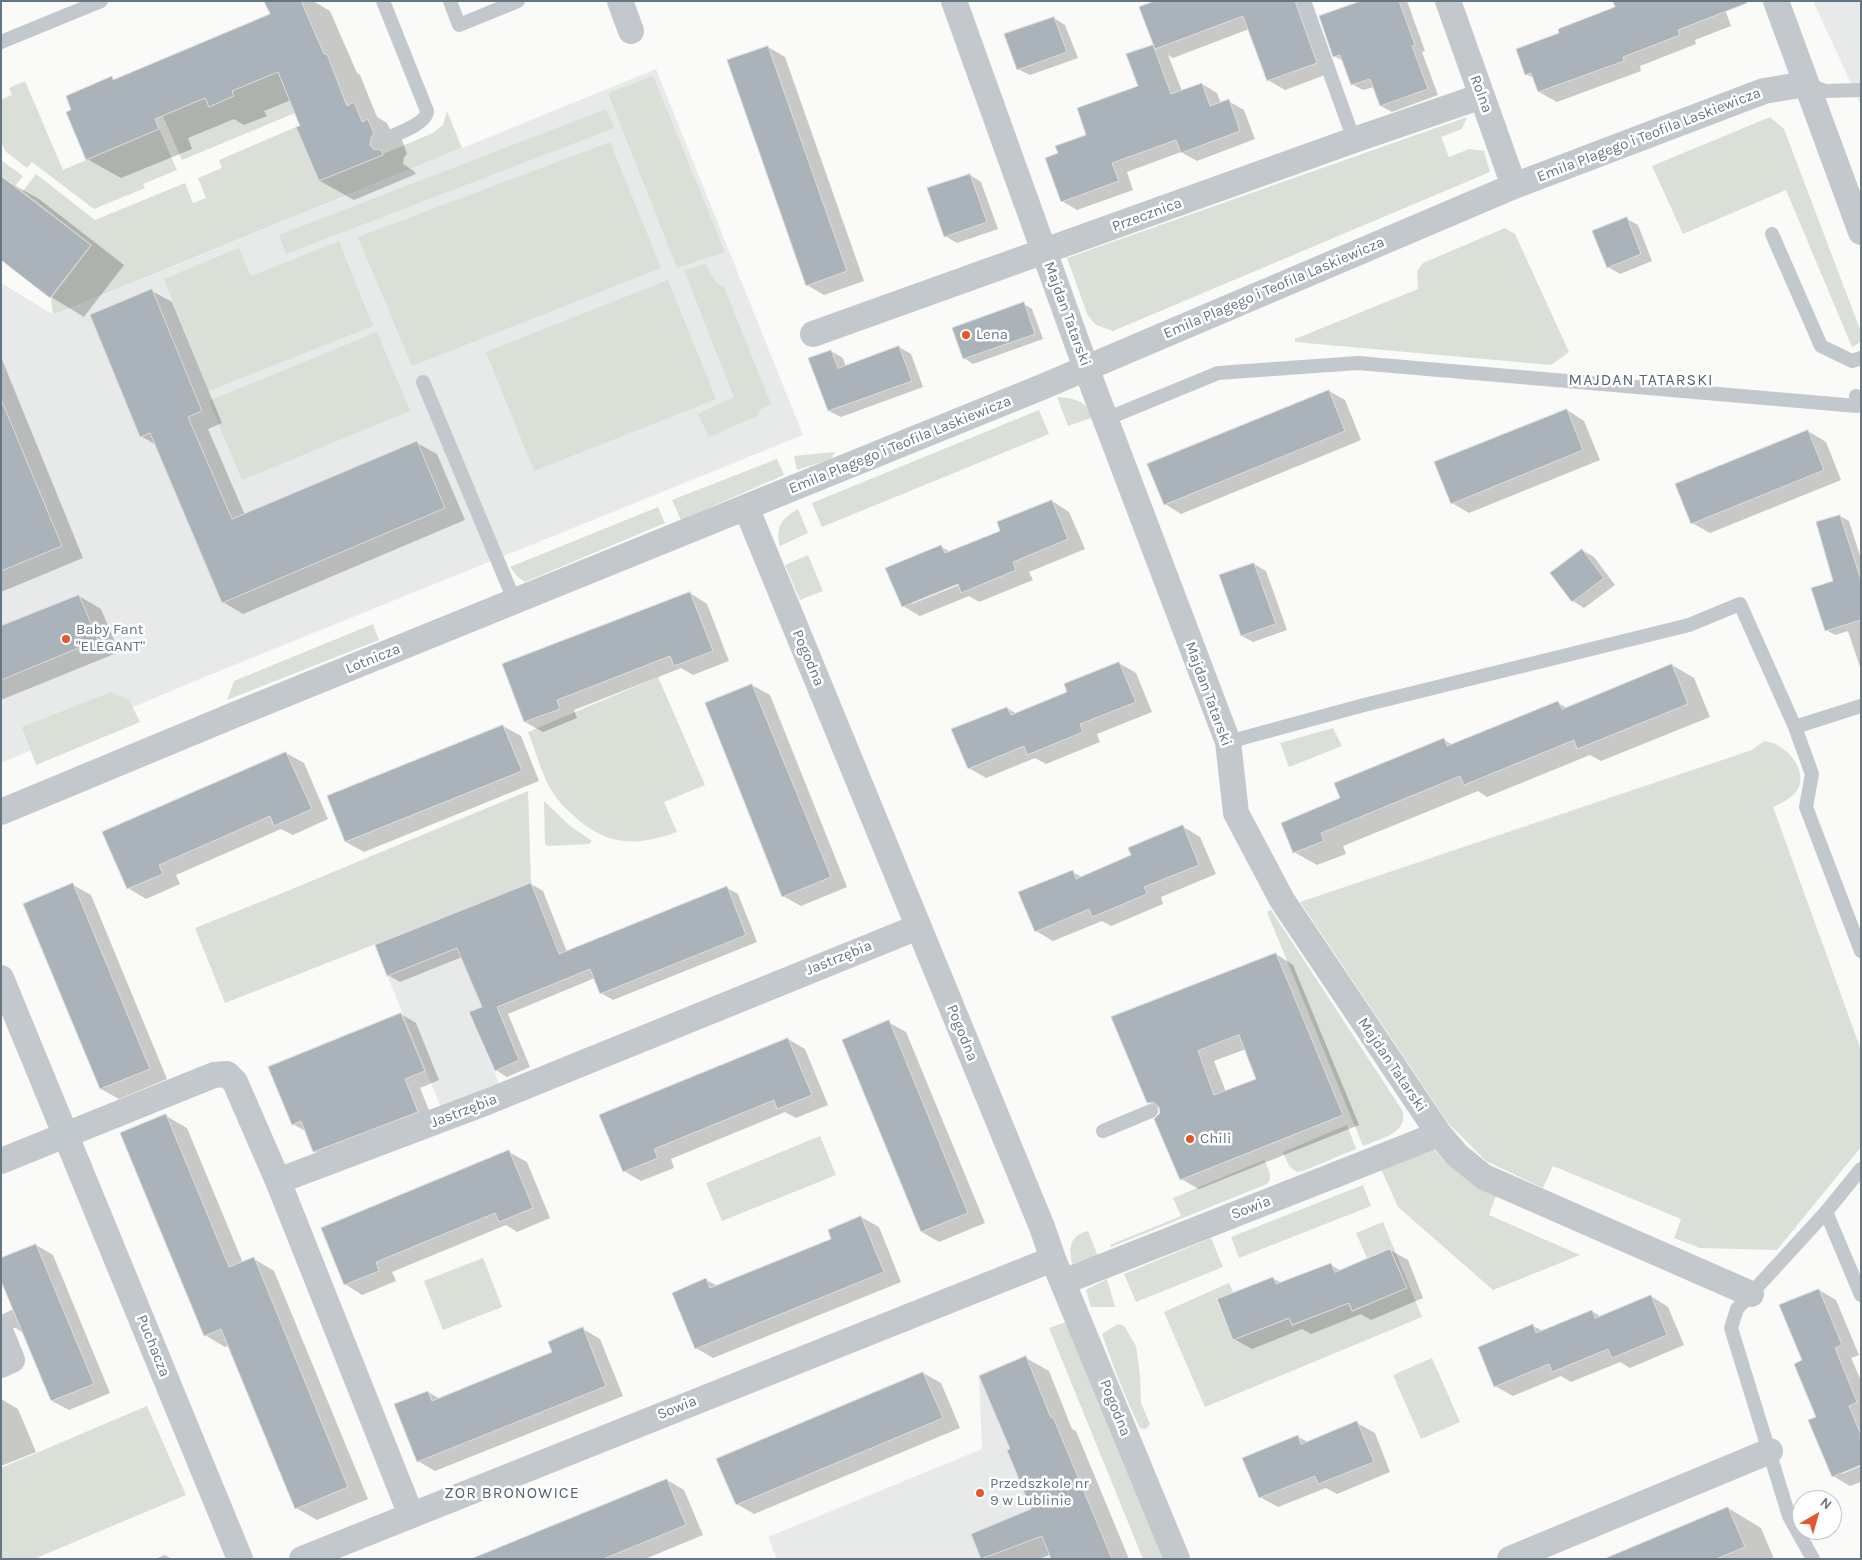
<!DOCTYPE html>
<html>
<head>
<meta charset="utf-8">
<style>
  body { margin:0 }
  #map { position:relative; width:1862px; height:1560px; overflow:hidden; background:#fafaf8; font-family:Karla,sans-serif }
  canvas { display:block }
  .frame { position:absolute; inset:0; border:2px solid #657683; pointer-events:none }
  .north { position:absolute; left:1792px; top:1490px; width:50px; height:50px; box-sizing:border-box; background:#fff; border:1px solid #c1c8cd; border-radius:50%; rotate:38deg; font-size:14px; font-weight:700; line-height:20px; text-align:center; color:#657683 }
  .north::after { content:''; display:block; margin:auto; width:18px; height:22px; background:#e4572e; clip-path:polygon(50% 0,100% 100%,50% 72%,0 100%) }
</style>
</head>
<body>
<div id="map">
<canvas width="1862" height="1560"></canvas>
<div class="frame"></div>
<div class="north">N</div>
</div>
<script>
const c = document.querySelector('canvas').getContext('2d');
c.lineJoin = 'round';
function fill(path, color) { c.fillStyle = color; c.fill(path, 'evenodd'); }
function stroke(path, color, width, dash) { c.strokeStyle = color; c.lineWidth = width; c.lineCap = dash ? 'butt' : 'round'; c.setLineDash(dash || []); c.stroke(path); }
function drawText(font, color, halo, rows, align = 'center') {
  c.font = font + ' Karla,sans-serif'; c.lineWidth = 5; c.setLineDash([]); c.textBaseline = 'middle'; c.strokeStyle = halo; c.fillStyle = color; for (const [text, x, y, turn = 0] of rows) {
    c.save(); c.translate(x, y); c.rotate((+turn || 0) * Math.PI / 180); c.textAlign = isNaN(turn) ? turn : align; if (halo) c.strokeText(text, 0, 0); c.fillText(text, 0, 0); c.restore();
  }
}
fill(new Path2D(`
  M1813,1H1861V105Z
  M656,69L803,435L202,678L1,763V283L54,315Z
  M544,914L559,951L473,986L482,1007L469,1013L502,1090L443,1112L387,975Z
  M1026,1356L1051,1418L1053,1417L1112,1559H777L768,1537L982,1449L979,1376Z`), '#e8e9e9');
fill(new Path2D(`
  M276,67L295,113L182,160L163,116L205,98L209,107L234,96L232,91L244,86L242,81Z
  M653,76L725,252L677,268L608,93Z
  M25,81L63,170L159,129L177,170L143,184L145,188L94,209L32,162L27,168L5,151L1,142V100L12,95L9,88Z
  M606,109L614,128L286,254L279,235Z
  M447,111L462,148L53,315L51,299L92,245L23,191L36,174L95,220L185,183L193,203L206,198L198,178L222,168L219,160L296,127L319,181L433,133L443,125Z
  M1467,117L1462,129L1441,137L1449,157L1469,149L1484,151L1490,172L1113,331L1096,325L1088,316L1067,258Z
  M1770,117L1784,129L1861,332V342L1852,347L1786,190L1683,234L1652,166Z
  M610,142L661,268L412,366L358,237Z
  M1,160L23,176L15,186L1,175Z
  M1505,228L1515,234L1569,352L1551,365L1295,342V339L1418,289L1417,271L1423,263Z
  M339,241L373,326L209,391L164,279L239,248L251,276Z
  M705,264L717,284L724,287L771,404L760,410L757,416L709,437L698,414L734,397L684,270Z
  M668,280L716,399L534,471L486,352Z
  M377,332L410,411L242,480L209,401Z
  M1057,397C1074,398 1086,401 1094,417L1068,426Z
  M1039,410L1049,434L822,527L812,503Z
  M835,452L831,459L797,470L794,456Z
  M777,459L784,475L681,520L672,500Z
  M658,507L665,523L525,582L517,576L510,567Z
  M798,509L808,533L780,546C775,527 782,518 798,509Z
  M808,555L823,591L800,600L785,565Z
  M373,624L379,640L227,700L234,681Z
  M658,677L705,785L664,802L677,832C636,847 606,846 573,815C564,807 555,798 549,786C540,769 535,749 528,732Z
  M111,692L129,700L140,722L36,765L22,727Z
  M1333,728L1342,746L1289,767L1280,743Z
  M1764,741C1768,742 1775,743 1779,746C1793,754 1806,773 1798,789C1793,798 1781,803 1773,807L1861,1050V1147L1777,1250L1700,1248L1674,1238L1681,1219L1553,1166L1543,1188L1486,1161L1448,1123L1300,902L1752,750Z
  M528,791L531,883L225,1003L195,928L285,892Z
  M544,802H545L569,825L592,841L589,844L548,846L545,844Z
  M1271,910L1402,1110C1410,1133 1379,1139 1363,1146L1267,912Z
  M1347,1125L1356,1149L1303,1171L1297,1172L1289,1166L1283,1152Z
  M820,1136L836,1175L722,1221L706,1183Z
  M1431,1146C1450,1168 1471,1184 1496,1196L1489,1215L1580,1255L1493,1290L1398,1207L1381,1169Z
  M1264,1160C1268,1168 1274,1177 1267,1184L1111,1247L1110,1245L1181,1216L1173,1198Z
  M1363,1185L1371,1206L1239,1258L1231,1237Z
  M1383,1222L1422,1317L1205,1407L1164,1312L1229,1283L1233,1292L1216,1299L1233,1340L1289,1319L1292,1326L1348,1303L1352,1312L1407,1288L1390,1248L1367,1258L1356,1233Z
  M1088,1231L1098,1256L1072,1264C1069,1247 1069,1236 1088,1231Z
  M1211,1238L1223,1267L1136,1302L1124,1274Z
  M483,1258L502,1307L443,1330L424,1281Z
  M1107,1279L1115,1307H1091L1086,1290Z
  M1069,1321L1170,1559H1143L1049,1328Z
  M1118,1324L1124,1326L1136,1346L1140,1375L1141,1403L1150,1424L1146,1429L1140,1428C1125,1397 1113,1366 1102,1334Z
  M1432,1358L1460,1422L1421,1439L1393,1375Z
  M147,1406L186,1495L34,1559H1V1468Z`), '#dadfd7');
fill(new Path2D(`
  M274,1H313L330,11L357,73L360,75L377,117L387,123L392,134L402,140L407,154L404,157L403,164L414,171L416,174L354,200L320,181L298,128L302,126L291,100L264,111L267,116L244,125L234,119L188,138L192,149L121,178L87,159L112,78L116,80L271,14Z
  M1158,1H1309L1333,72L1285,90L1268,80L1249,29L1173,58L1168,55L1182,91L1202,84L1217,93L1221,104L1228,101L1244,110L1255,139L1197,161L1181,152L1127,172L1133,190L1077,210L1062,201L1060,154L1087,135L1139,86L1153,46L1156,48Z
  M1358,1H1407L1425,51L1422,52L1438,95L1392,112L1381,106L1374,87L1363,90L1352,84L1343,61L1334,56L1359,3Z
  M1722,1L1731,26L1695,40L1696,44L1640,66L1641,71L1557,102L1539,92L1535,79L1526,74L1561,34L1617,8Z
  M1054,18L1065,25L1078,58L1030,75L1018,69Z
  M768,47L785,57L864,281L824,295L807,285Z
  M970,175L981,182L998,229L957,243L945,236Z
  M5,180L39,199L124,265L84,317L51,297L1,259Z
  M1627,219L1638,225L1652,261L1620,274L1608,267Z
  M152,291L172,302L222,423L208,429L245,515L417,443L437,454L465,520L243,614L223,602L156,445L141,436Z
  M1024,304L1032,309L1043,339L973,364L964,358Z
  M899,347L911,354L923,387L841,417L829,411L831,351L843,358L846,367Z
  M1,357L83,558L1,592Z
  M1329,391L1345,400L1361,440L1181,514L1165,504Z
  M1567,410L1584,421L1600,460L1469,513L1452,503Z
  M1808,431L1826,442L1841,480L1710,533L1692,523Z
  M1052,501L1069,512L1085,549L1029,572L1033,580L979,602L969,596L920,616L903,606L941,547L951,552L1002,532ZM963,581L964,583L912,604V601Z
  M1840,516L1849,521L1861,559V670L1848,631L1835,635L1826,630L1834,582Z
  M1582,550L1594,557L1615,585L1584,608L1573,601Z
  M1254,564L1266,571L1287,630L1253,642L1242,636Z
  M690,593L707,604L729,661L693,675L681,668L574,710L577,718L543,732L525,722L503,665Z
  M79,596L101,609L119,652L1,700V628Z
  M1119,663L1136,673L1152,712L1097,734L1100,742L1046,764L1035,758L986,778L969,768L1007,708L1017,714L1068,693Z
  M1672,665L1694,678L1710,717L1601,761L1590,755L1487,797L1478,791L1343,846L1346,854L1317,865L1294,852L1342,799L1444,740L1453,745L1558,703L1567,708Z
  M752,685L770,695L847,887L801,906L783,896Z
  M503,726L521,736L539,781L364,852L346,842L328,797Z
  M286,753L304,763L328,819L293,835L281,829L176,875L180,884L146,899L128,888Z
  M1182,826L1200,837L1216,874L1161,897L1163,904L1111,926L1102,921L1053,941L1036,931L1072,872L1082,877L1133,856Z
  M531,884L543,891L567,952L727,888L738,894L757,942L613,1000L601,993L595,978L508,1014L530,1067L507,1077L496,1070L483,1008L462,957L400,982L388,975Z
  M73,885L91,895L167,1079L119,1099L101,1089L25,905Z
  M1276,954L1293,965L1359,1125L1199,1189L1181,1179L1160,1109L1148,1102ZM1246,1049L1258,1080L1226,1092L1214,1061Z
  M401,1014L416,1023L439,1080L420,1088L433,1120L329,1160L314,1151L305,1131L293,1124Z
  M888,1022L906,1032L985,1223L939,1242L922,1232Z
  M788,1039L805,1049L828,1105L796,1118L785,1112L671,1159L674,1168L641,1181L624,1171Z
  M166,1116L187,1128L243,1263L254,1259L274,1271L368,1499L317,1520L296,1508L230,1345L225,1347L205,1335Z
  M509,1152L527,1162L550,1218L517,1232L506,1225L392,1272L396,1281L362,1295L345,1284Z
  M861,1217L879,1227L901,1282L713,1358L696,1348L706,1280L718,1286L833,1240Z
  M36,1245L53,1255L110,1393L69,1410L52,1401L25,1335L16,1328H12L1,1354V1315L14,1309Z
  M1390,1250L1408,1260L1423,1298L1371,1320L1361,1314L1311,1334L1302,1329L1252,1349L1234,1339L1273,1278L1282,1284L1330,1264L1341,1271Z
  M1819,1290L1836,1300L1859,1355L1851,1358L1861,1381V1463L1842,1471V1474L1861,1466V1482L1850,1486L1833,1476L1803,1361Z
  M1651,1296L1668,1307L1684,1345L1630,1368L1620,1362L1571,1382L1561,1376L1513,1396L1495,1386L1533,1326L1543,1331L1592,1311L1601,1317Z
  M583,1329L600,1339L623,1396L435,1471L418,1461L428,1392L440,1399L554,1353Z
  M1026,1358L1049,1371L1072,1429L1076,1431L1129,1559H1053L1051,1554L1039,1559H982L973,1535L1033,1510L1011,1450Z
  M923,1373L941,1383L960,1428L754,1514L737,1504Z
  M1,1399L18,1409L36,1452L1,1466Z
  M1357,1423L1375,1433L1390,1472L1337,1494L1326,1488L1278,1507L1260,1497L1298,1437L1308,1442Z
  M667,1480L684,1490L703,1535L645,1559H471Z
  M1728,1508L1761,1528L1774,1559H1604Z
  M165,1555L172,1559H155Z`), '#0003');
const building = new Path2D(`
  M264,1H301L324,54H327L347,106L354,102L362,122L368,119L374,134L371,137L370,145L373,149L381,150L383,155L319,181L296,127L300,126L278,72L232,91L234,96L209,107L205,98L155,119L159,129L86,160L66,112L71,110L66,96L112,76L113,80L270,14Z
  M1155,1H1295L1317,63L1267,81L1243,16L1155,49L1139,7Z
  M1361,1H1399L1415,45L1412,46L1428,89L1380,106L1370,79L1351,85L1340,55L1333,57L1319,16Z
  M1613,1H1747V3L1678,30L1680,35L1623,57L1624,61L1538,92L1531,73L1525,75L1516,49L1559,33L1558,29L1615,7Z
  M1054,17L1067,52L1017,70L1004,34Z
  M1153,45L1171,94L1202,83L1210,106L1229,99L1240,131L1181,153L1176,140L1112,163L1119,181L1061,202L1045,158L1058,153L1055,146L1086,135L1077,108L1138,86L1126,54Z
  M768,46L847,271L806,286L727,60Z
  M970,174L987,222L944,237L927,188Z
  M1,176L91,245L50,298L1,260Z
  M1627,217L1641,254L1607,268L1592,231Z
  M152,289L202,411L188,417L232,519L417,441L445,508L222,603L150,433L140,437L90,315Z
  M1024,302L1035,334L963,359L952,328Z
  M899,346L912,381L828,411L808,358L831,350L838,368Z
  M1329,390L1345,431L1164,505L1147,464Z
  M1,399L62,546L1,571Z
  M1567,409L1583,450L1451,504L1434,462Z
  M1808,430L1824,470L1691,524L1675,484Z
  M1052,500L1068,539L1013,562L1016,570L961,593L958,584L902,607L885,568L941,545L945,553L1000,531L997,522Z
  M1840,515L1861,580V620L1825,631L1811,588L1833,581L1816,522Z
  M1582,549L1604,578L1572,602L1550,573Z
  M1254,563L1276,624L1241,636L1219,575Z
  M690,592L713,651L674,666L670,656L557,700L560,709L524,722L502,664Z
  M79,595L98,640L1,680V626Z
  M1119,662L1136,702L1080,724L1083,732L1027,755L1024,746L968,769L951,729L1007,707L1011,715L1067,692L1064,684Z
  M1672,664L1688,704L1577,749L1574,740L1464,785L1460,776L1321,833L1324,841L1293,853L1281,823L1340,798L1334,783L1444,738L1447,746L1558,701L1562,709Z
  M752,684L831,877L782,897L705,703Z
  M503,725L522,771L345,842L327,796Z
  M286,752L312,809L274,826L270,816L159,865L163,874L127,889L102,832Z
  M1183,825L1199,865L1144,887L1147,894L1092,917L1089,909L1035,932L1018,892L1073,870L1076,879L1131,855L1128,848Z
  M73,883L150,1069L100,1089L23,904Z
  M531,883L559,954L727,886L746,935L600,994L590,969L497,1007L519,1060L495,1071L469,1012L482,1007L457,948L387,976L375,945Z
  M1276,953L1343,1115L1180,1180L1154,1119L1160,1113L1159,1107L1153,1102L1147,1103L1111,1017ZM1239,1035L1256,1079L1214,1095L1198,1051Z
  M401,1013L425,1071L405,1079L418,1112L313,1152L301,1121L292,1125L268,1067Z
  M889,1020L968,1213L921,1232L842,1040Z
  M788,1038L812,1095L777,1109L774,1100L654,1149L658,1158L623,1172L599,1115Z
  M166,1114L229,1267L254,1257L348,1487L295,1509L221,1329L204,1336L120,1133Z
  M509,1150L533,1208L499,1222L495,1213L376,1262L379,1271L344,1285L321,1228Z
  M861,1216L884,1272L695,1349L672,1293L706,1278L710,1288L831,1239L828,1230Z
  M36,1244L94,1384L51,1401L1,1281V1258Z
  M1390,1249L1407,1288L1352,1311L1349,1303L1292,1325L1289,1318L1233,1340L1217,1299L1273,1277L1276,1284L1331,1263L1335,1272Z
  M1819,1289L1842,1345L1835,1348L1857,1402L1849,1406L1861,1435V1465L1832,1477L1808,1420L1816,1417L1794,1364L1802,1360L1779,1305Z
  M1651,1295L1667,1335L1612,1358L1608,1349L1552,1372L1549,1364L1494,1387L1478,1347L1533,1324L1536,1333L1592,1310L1595,1318Z
  M583,1327L606,1386L417,1462L394,1404L428,1391L432,1401L552,1352L548,1342Z
  M1026,1356L1051,1418L1053,1417L1112,1559H1051L1042,1536L981,1559L971,1534L1031,1509L1007,1450L1010,1449L979,1376Z
  M923,1372L943,1418L736,1505L716,1459Z
  M1357,1421L1374,1462L1318,1484L1315,1476L1259,1498L1242,1458L1298,1435L1301,1444Z
  M667,1479L686,1525L603,1559H471Z
  M1728,1507L1745,1547L1716,1559H1604Z`);
fill(building, '#aab3b9');
stroke(building, '#dcdcda', 1);
stroke(new Path2D(`
  M450,1L459,25L518,1
  M1304,1L1354,140
  M1,42L101,1
  M1806,84L1826,91L1861,90
  M378,142C390,136 427,125 427,111L383,1
  M1772,234L1821,346L1852,361L1861,358
  M423,382L515,602
  M1106,419L1218,373L1358,363L1857,406L1856,396
  M1795,727L1861,706
  M1228,742L1364,705L1689,625L1740,604L1795,727L1812,774L1806,807L1861,951
  M1103,1131L1151,1111
  M1826,1212L1861,1169
  M1813,1559L1789,1516L1731,1328L1737,1309L1826,1212L1861,1295`), '#c3c8cc', 14);
stroke(new Path2D(`
  M620,1L631,31
  M954,1L1086,368L1228,742L1236,813L1282,900L1439,1134L1457,1155L1484,1177L1751,1294
  M1448,1L1514,186
  M1776,1L1861,232
  M813,334L1354,140L1482,96
  M746,507L1042,1227L1053,1259L1177,1559
  M1,812L239,713L1042,387L1514,186L1764,91L1806,84
  M1,978L240,1559
  M1,1161L214,1075L227,1074L235,1082L278,1181L411,1515
  M278,1181L487,1102L918,927
  M1063,1282L1439,1134
  M1,1333L12,1360L1,1365
  M302,1559L1053,1259
  M1510,1559L1770,1451`), '#c3c8cc', 26);
for (const [x, y, r, color] of [
  [966,335,5,"#e4572e"],
  [66,639,5,"#e4572e"],
  [1190,1139,5,"#e4572e"],
  [980,1493,5,"#e4572e"]
]) { const dot = new Path2D(); dot.arc(x, y, r, 0, 2 * Math.PI); c.fillStyle = color; c.fill(dot); stroke(dot, '#fff', 2); }
drawText('15px', '#657683', '#fff', [
  ["Rolna",1481,94,70],
  ["Emila Plagego i Teofila Laskiewicza",1649,135,-21],
  ["Przecznica",1147,215,-20],
  ["Emila Plagego i Teofila Laskiewicza",1274,288,-23],
  ["Majdan Tatarski",1067,314,70],
  ["Emila Plagego i Teofila Laskiewicza",900,445,-22],
  ["Pogodna",808,658,67],
  ["Lotnicza",373,659,-22],
  ["Majdan Tatarski",1208,694,70],
  ["Jastrzębia",839,958,-22],
  ["Pogodna",962,1033,68],
  ["Majdan Tatarski",1392,1065,56],
  ["Jastrzębia",464,1111,-21],
  ["Sowia",1251,1208,-21],
  ["Puchacza",153,1346,68],
  ["Sowia",677,1408,-22],
  ["Pogodna",1115,1408,68]
]);
drawText('15px', '#657683', '#fff', [
  ["Lena",976,335],
  ["Baby Fant",76,630],
  ["\"ELEGANT\"",76,647],
  ["Chili",1200,1139],
  ["Przedszkole nr",990,1484],
  ["9 w Lublinie",990,1501]
], 'left');
c.letterSpacing = '1px';
drawText('16px', '#57646e', '#fff', [
  ["MAJDAN TATARSKI",1641,380],
  ["ZOR BRONOWICE",512,1493]
]);
c.letterSpacing = '0px';
</script>
</body>
</html>
